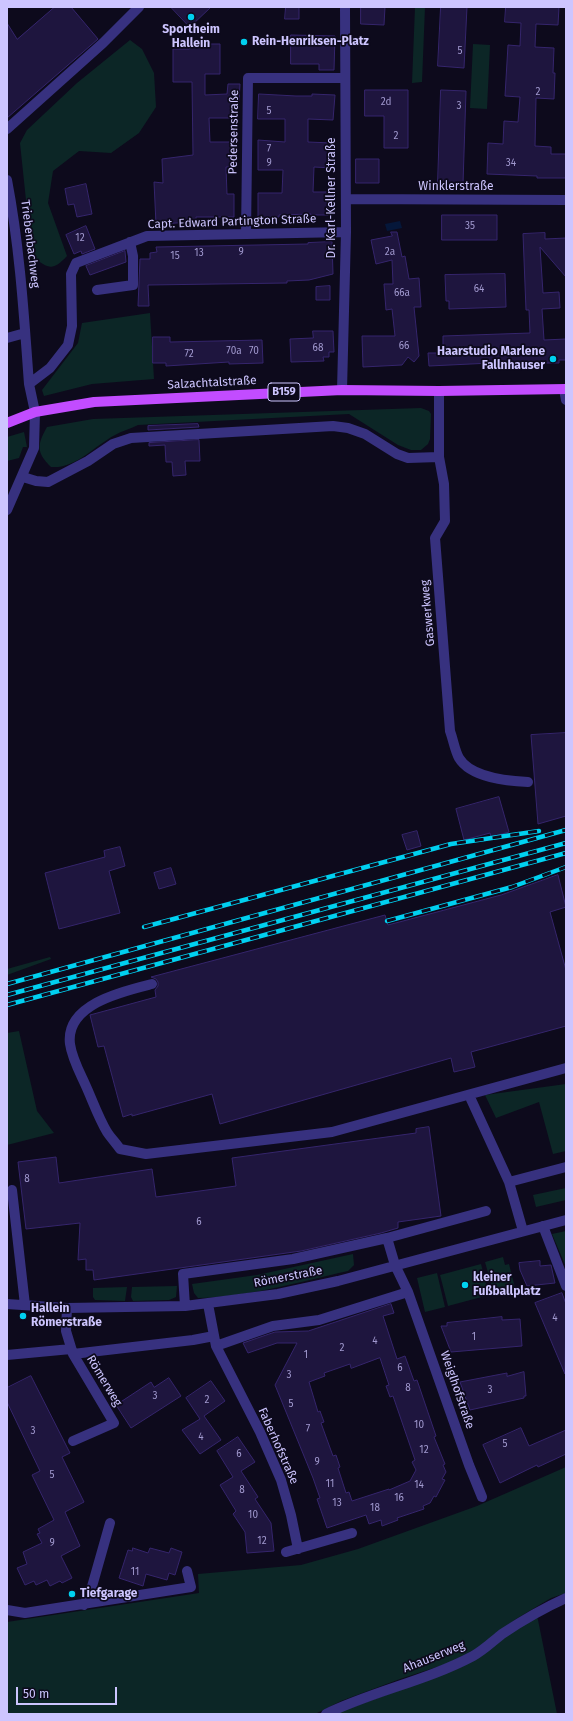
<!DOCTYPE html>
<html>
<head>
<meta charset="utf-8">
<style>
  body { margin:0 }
  #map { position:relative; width:573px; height:1721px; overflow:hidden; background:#0d0a1c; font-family:"Fira Sans",sans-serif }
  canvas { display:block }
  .frame { position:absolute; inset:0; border:8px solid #cdc5ff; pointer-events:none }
  .scale { position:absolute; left:16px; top:1687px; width:101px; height:18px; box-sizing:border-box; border:2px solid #cdc5ff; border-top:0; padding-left:5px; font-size:12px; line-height:14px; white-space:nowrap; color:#cdc5ff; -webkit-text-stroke:3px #0d0a1c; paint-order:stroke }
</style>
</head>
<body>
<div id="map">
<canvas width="573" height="1721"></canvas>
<div class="frame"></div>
<div class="scale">50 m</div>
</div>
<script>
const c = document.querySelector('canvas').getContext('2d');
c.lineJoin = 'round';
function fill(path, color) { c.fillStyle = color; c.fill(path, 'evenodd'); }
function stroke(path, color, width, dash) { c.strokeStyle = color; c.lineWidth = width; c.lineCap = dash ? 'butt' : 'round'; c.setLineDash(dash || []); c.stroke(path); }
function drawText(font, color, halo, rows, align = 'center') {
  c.font = font + ' "Fira Sans",sans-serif'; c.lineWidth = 3.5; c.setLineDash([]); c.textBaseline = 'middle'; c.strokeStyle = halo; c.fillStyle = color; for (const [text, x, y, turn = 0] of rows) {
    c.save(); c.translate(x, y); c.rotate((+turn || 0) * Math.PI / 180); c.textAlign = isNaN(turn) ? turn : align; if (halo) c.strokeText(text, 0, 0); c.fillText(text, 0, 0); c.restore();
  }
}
fill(new Path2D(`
  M415,7H425L422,82L412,83Z
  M130,40L142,49L154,73L156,107L139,133L111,153L79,151L53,171L48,203L67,256C52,272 49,268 32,257L20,143L27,130L77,83Z
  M473,44L490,45L487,109L470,108Z
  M150,313L154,379L92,384L44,396L42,390L78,343L82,323Z
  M421,408L429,411L431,414L430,439L428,444L421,450H411L398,445L349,414L138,425C130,429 122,431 115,435C94,446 76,469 51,467C36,452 37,445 47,427L93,419Z
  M24,432L27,447H23L19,458L7,461V437Z
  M50,957L51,959L7,975V969Z
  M19,1031L37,1111L54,1133L7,1145V1033Z
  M566,1084V1151L553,1154L539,1102L496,1118L485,1095Z
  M566,1188V1200L536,1207L533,1195Z
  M566,1231V1267L552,1234Z
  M353,1254L354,1265L348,1271C299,1282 248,1297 198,1298L194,1293L192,1284L257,1275Z
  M503,1257L505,1265L509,1264L515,1288L494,1294L485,1262Z
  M481,1264L489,1295L448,1306L440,1275Z
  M437,1273L445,1307L425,1312L417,1278Z
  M177,1286L176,1297L169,1300L133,1301L131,1297L132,1287Z
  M127,1287L125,1301L95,1300L93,1297V1288Z
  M566,1467V1593L551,1598L516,1619L479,1647L449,1663L400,1679L341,1701L315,1714H7V1622L199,1593L198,1574L301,1565L358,1549L477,1506Z
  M537,1615L557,1714H334L430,1679Z`), '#0c2626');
fill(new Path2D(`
  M400,221L402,228L387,231L385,224Z`), '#05173a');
const building = new Path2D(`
  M55,7H71L98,39L7,118V23L17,39Z
  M171,7H211L190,27Z
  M286,7H299V19H285Z
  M361,7H385L384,25L361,24Z
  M441,7H467L464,68L438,66Z
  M506,7H559L558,25L536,24L535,47L554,48L553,73H555L554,99L536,98L535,146L551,147V154H566V178H537V176L487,174L488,143L503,144L504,121L518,122L520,97L505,96L508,45L520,46L521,23L505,22Z
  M291,35L335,36L334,70H319V64H291Z
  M190,44H220V74H205V95L227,94L228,84H240L239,101H235V118H209L210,142H235V167H226L227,194H234V217H196V222L156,224L154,182L163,183L162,159L193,155L192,82H173V49H189Z
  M365,90H408V148H384V116H365Z
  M441,90L466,91L463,184L438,183Z
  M259,94L296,96H312V94L335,95L333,120L308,119V142L332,143V168L314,167L313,192H333V215H311V214L279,215V217H258V193H282L283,170H258V140L285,142V119H258Z
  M356,159H379V183H356Z
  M86,184L92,214L77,217L74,204L68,205L65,189Z
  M442,215H497V240H442Z
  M86,226L95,249L82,254L81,251L74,254L66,235Z
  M391,232H397L402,257L405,256L409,279L419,278L421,307H414L419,356L414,362L408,357L402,365L363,367L362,336H395L392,309L386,310L384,284H393L392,260L376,264L371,240L392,236Z
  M545,233V239L566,238V277L540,247L543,293L559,292L560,308L542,309L544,340L566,339V360H559V363H533V361L429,366L428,353H443V336L530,333L529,310H526L523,234Z
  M332,242L333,274L309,280L287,281V283L148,285L149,306H138L140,259H150V253L157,252L156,247L308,244V243Z
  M125,251L126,262L90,275L86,266Z
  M505,274L506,307L449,309V301H446L445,275Z
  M330,286V300H316V287Z
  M313,331H333L334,352H329V357H323L324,361L291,362L290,339L313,338Z
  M153,337H170V342L262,340L263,363L229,364V362L166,366V363H153Z
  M198,424L199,427L148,430V426Z
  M199,440L200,461H185L186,475L173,476L172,462H166L165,445L149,446V443Z
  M566,733V816L538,824L531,735Z
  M499,797L509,832L491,837L490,833L464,840L456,809Z
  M417,831L421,846L407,850L402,835Z
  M120,847L125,866L109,871L120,913L59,929L45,873L105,857L104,851Z
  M171,868L176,884L159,889L154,873Z
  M558,875L566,907L550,912L566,970V1026L471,1052L475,1067L454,1072L451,1058L220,1124L212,1094L132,1116V1114L123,1117L104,1046L98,1047L90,1015L156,997L155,990L158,986V982L156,979L151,977L385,915L388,925L501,895Z
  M429,1127L441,1216L398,1222V1228L381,1233L301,1251L94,1280L93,1270H86V1259L78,1260L80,1223L26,1229L18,1162L56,1157L59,1183L152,1169L156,1197L236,1186L232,1158L416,1133V1129Z
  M540,1261V1266L551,1265L555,1283L527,1286L520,1270L519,1263Z
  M562,1293L566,1304L565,1374L535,1303Z
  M391,1304L394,1313L383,1316L397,1359L405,1356L414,1381L417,1380L436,1436L434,1437L445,1464L443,1465L446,1472L442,1479L445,1480L436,1497L434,1496L430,1503L423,1506L424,1509L397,1518L398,1520L382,1526L381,1520L369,1524L366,1515L327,1528L317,1499L320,1498L313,1478L275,1385L297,1343H277L248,1353L243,1343L275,1332L308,1331ZM380,1358L389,1385L386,1386L390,1397L393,1396L415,1460L412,1462L416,1470L410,1481L389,1490V1489L352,1501L349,1492L346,1493L338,1468L340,1467L336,1455L333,1456L321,1423L324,1422L320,1411L318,1412L309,1382L325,1376L324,1373L350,1364L351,1368Z
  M502,1317V1320L520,1319L522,1346L451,1352L441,1326H447V1323Z
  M524,1372L526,1396H524V1398L470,1410L460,1382L507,1373V1376Z
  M31,1376L70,1453L62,1457L84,1502L65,1512L80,1546L61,1556L72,1578L62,1583L60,1581L50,1586L47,1580L36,1585L34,1581L25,1585L17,1568L27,1564L23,1552L42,1543L37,1534L40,1533L38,1529L54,1520L32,1475L40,1471L7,1402V1388Z
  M169,1378L181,1396L131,1428L116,1405L151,1382L154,1387Z
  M211,1381L225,1401L204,1416L221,1440L200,1454L182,1430L200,1419L186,1398Z
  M521,1428L529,1446L566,1430V1454L538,1467L537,1465L500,1483L483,1445Z
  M238,1437L255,1462L241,1471L258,1497L255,1499L271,1523L274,1551L247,1553L245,1532L233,1514L236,1511L220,1485L233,1477L217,1451Z
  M133,1548L148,1553L150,1548L169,1553L171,1548L182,1552L175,1575L169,1573L167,1580L146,1574L143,1586L119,1578L128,1550L132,1551Z`);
fill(building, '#1e153e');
stroke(building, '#35256c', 1);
stroke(new Path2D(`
  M7,129L103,43L139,7
  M7,180C20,248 24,316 29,384
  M346,199L566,200
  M246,234L248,78H345
  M97,290L133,285V256L130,242
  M7,338L25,333
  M564,389L566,400
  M342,390L346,232L345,7
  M439,391V457L444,484L445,521L435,538L450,731C453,739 455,751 459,758C471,778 508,781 528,782
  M23,477L36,481L48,482L88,461L113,444L131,438L333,426L348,428L365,434L397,454L408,458L439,457
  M7,510L34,448L35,412L29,384L50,368L68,345L72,326L71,274L76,263L147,236L346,232
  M152,984C124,991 65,1004 70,1044C72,1058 79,1071 85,1084C92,1099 98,1117 107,1132C111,1138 116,1143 120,1149L146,1154L332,1132L566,1068
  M469,1095L509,1182L523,1231
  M509,1182L566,1167
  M12,1190L25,1305
  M543,1226L566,1286
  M7,1304L67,1308L185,1306L278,1294L338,1281L566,1220
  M208,1304L216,1346L260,1432L281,1480L291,1515L298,1549
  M185,1306L183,1274L293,1259L387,1238
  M67,1308L66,1331L73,1354L114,1423L73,1441
  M216,1346L273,1326L319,1320L408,1292
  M73,1354L193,1340L214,1336
  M7,1355L71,1349
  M482,1497L469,1465L408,1292L395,1265L387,1238L486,1211
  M286,1552L352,1533
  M84,1605L91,1590L110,1523
  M7,1610L25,1613L191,1587L187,1571
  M326,1714C373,1691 426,1681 473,1656C484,1650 493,1641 502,1634C523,1620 544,1608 566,1598`), '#37317f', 10);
stroke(new Path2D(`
  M7,423L35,412L94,402L342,390L439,391L566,389`), '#c24cff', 10);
const rail = new Path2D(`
  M387,921L512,887L566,867
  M144,927L451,844L539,831
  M7,984L566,830
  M7,995L566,843
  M7,1005L566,853`);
stroke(rail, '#00d0f0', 4.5);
stroke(rail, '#0d0a1c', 3, [9]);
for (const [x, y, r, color] of [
  [191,17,4,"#00d0f0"],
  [244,42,4,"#00d0f0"],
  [553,359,4,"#00d0f0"],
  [465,1285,4,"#00d0f0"],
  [23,1316,4,"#00d0f0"],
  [72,1594,4,"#00d0f0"]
]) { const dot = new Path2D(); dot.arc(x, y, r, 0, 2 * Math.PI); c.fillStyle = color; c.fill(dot); stroke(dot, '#0d0a1c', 1.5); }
drawText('10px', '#a199cf', null, [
  ["5",460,51],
  ["2",538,92],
  ["2d",386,102],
  ["3",459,106],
  ["5",269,111],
  ["2",396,136],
  ["7",269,149],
  ["9",269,163],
  ["34",511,163],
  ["35",470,226],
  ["12",80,238],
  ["9",241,252],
  ["2a",390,252],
  ["13",199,253],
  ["15",175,256],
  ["64",479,289],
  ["66a",402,293],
  ["66",404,346],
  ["68",318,348],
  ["70a",234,351],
  ["70",254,351],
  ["72",189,354],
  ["8",27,1179],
  ["6",199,1222],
  ["4",555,1318],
  ["1",474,1337],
  ["4",375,1341],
  ["2",342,1348],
  ["1",306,1355],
  ["6",400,1368],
  ["3",289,1375],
  ["8",408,1388],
  ["3",490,1390],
  ["3",155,1396],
  ["2",207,1400],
  ["5",291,1404],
  ["10",419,1425],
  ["7",308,1429],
  ["3",33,1431],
  ["4",201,1437],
  ["5",505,1444],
  ["12",424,1450],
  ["6",239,1454],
  ["9",317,1462],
  ["5",52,1475],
  ["11",330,1484],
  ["14",419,1485],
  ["8",242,1490],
  ["16",399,1498],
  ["13",337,1503],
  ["18",375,1508],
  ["10",253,1515],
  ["12",262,1541],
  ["9",52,1543],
  ["11",135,1572]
]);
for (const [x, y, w] of [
  [284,392,32]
]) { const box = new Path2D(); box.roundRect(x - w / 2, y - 9, w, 18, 3); c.fillStyle = '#0d0a1c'; c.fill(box); stroke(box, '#cdc5ff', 1); }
drawText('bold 11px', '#cdc5ff', null, [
  ["B159",284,392]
]);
drawText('bold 12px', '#cdc5ff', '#0d0a1c', [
  ["Sportheim",191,30,"center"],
  ["Hallein",191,44,"center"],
  ["Rein-Henriksen-Platz",252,42],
  ["Haarstudio Marlene",545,352,"right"],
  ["Fallnhauser",545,366,"right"],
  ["kleiner",473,1278],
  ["Fußballplatz",473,1292],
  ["Hallein",31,1309],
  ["Römerstraße",31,1323],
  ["Tiefgarage",80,1594]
], 'left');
drawText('12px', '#cdc5ff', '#0d0a1c', [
  ["Pedersenstraße",234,132,-89],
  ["Winklerstraße",456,187],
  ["Dr. Karl-Kellner Straße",332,198,-90],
  ["Capt. Edward Partington Straße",232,222,-2],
  ["Triebenbachweg",30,244,83],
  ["Salzachtalstraße",212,383,-3],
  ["Gaswerkweg",428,613,-95],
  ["Römerstraße",288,1277,-11],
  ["Römerweg",104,1381,59],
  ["Weiglhofstraße",457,1390,71],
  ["Faberhofstraße",278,1446,66],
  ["Ahauserweg",434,1657,-22]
]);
</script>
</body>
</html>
